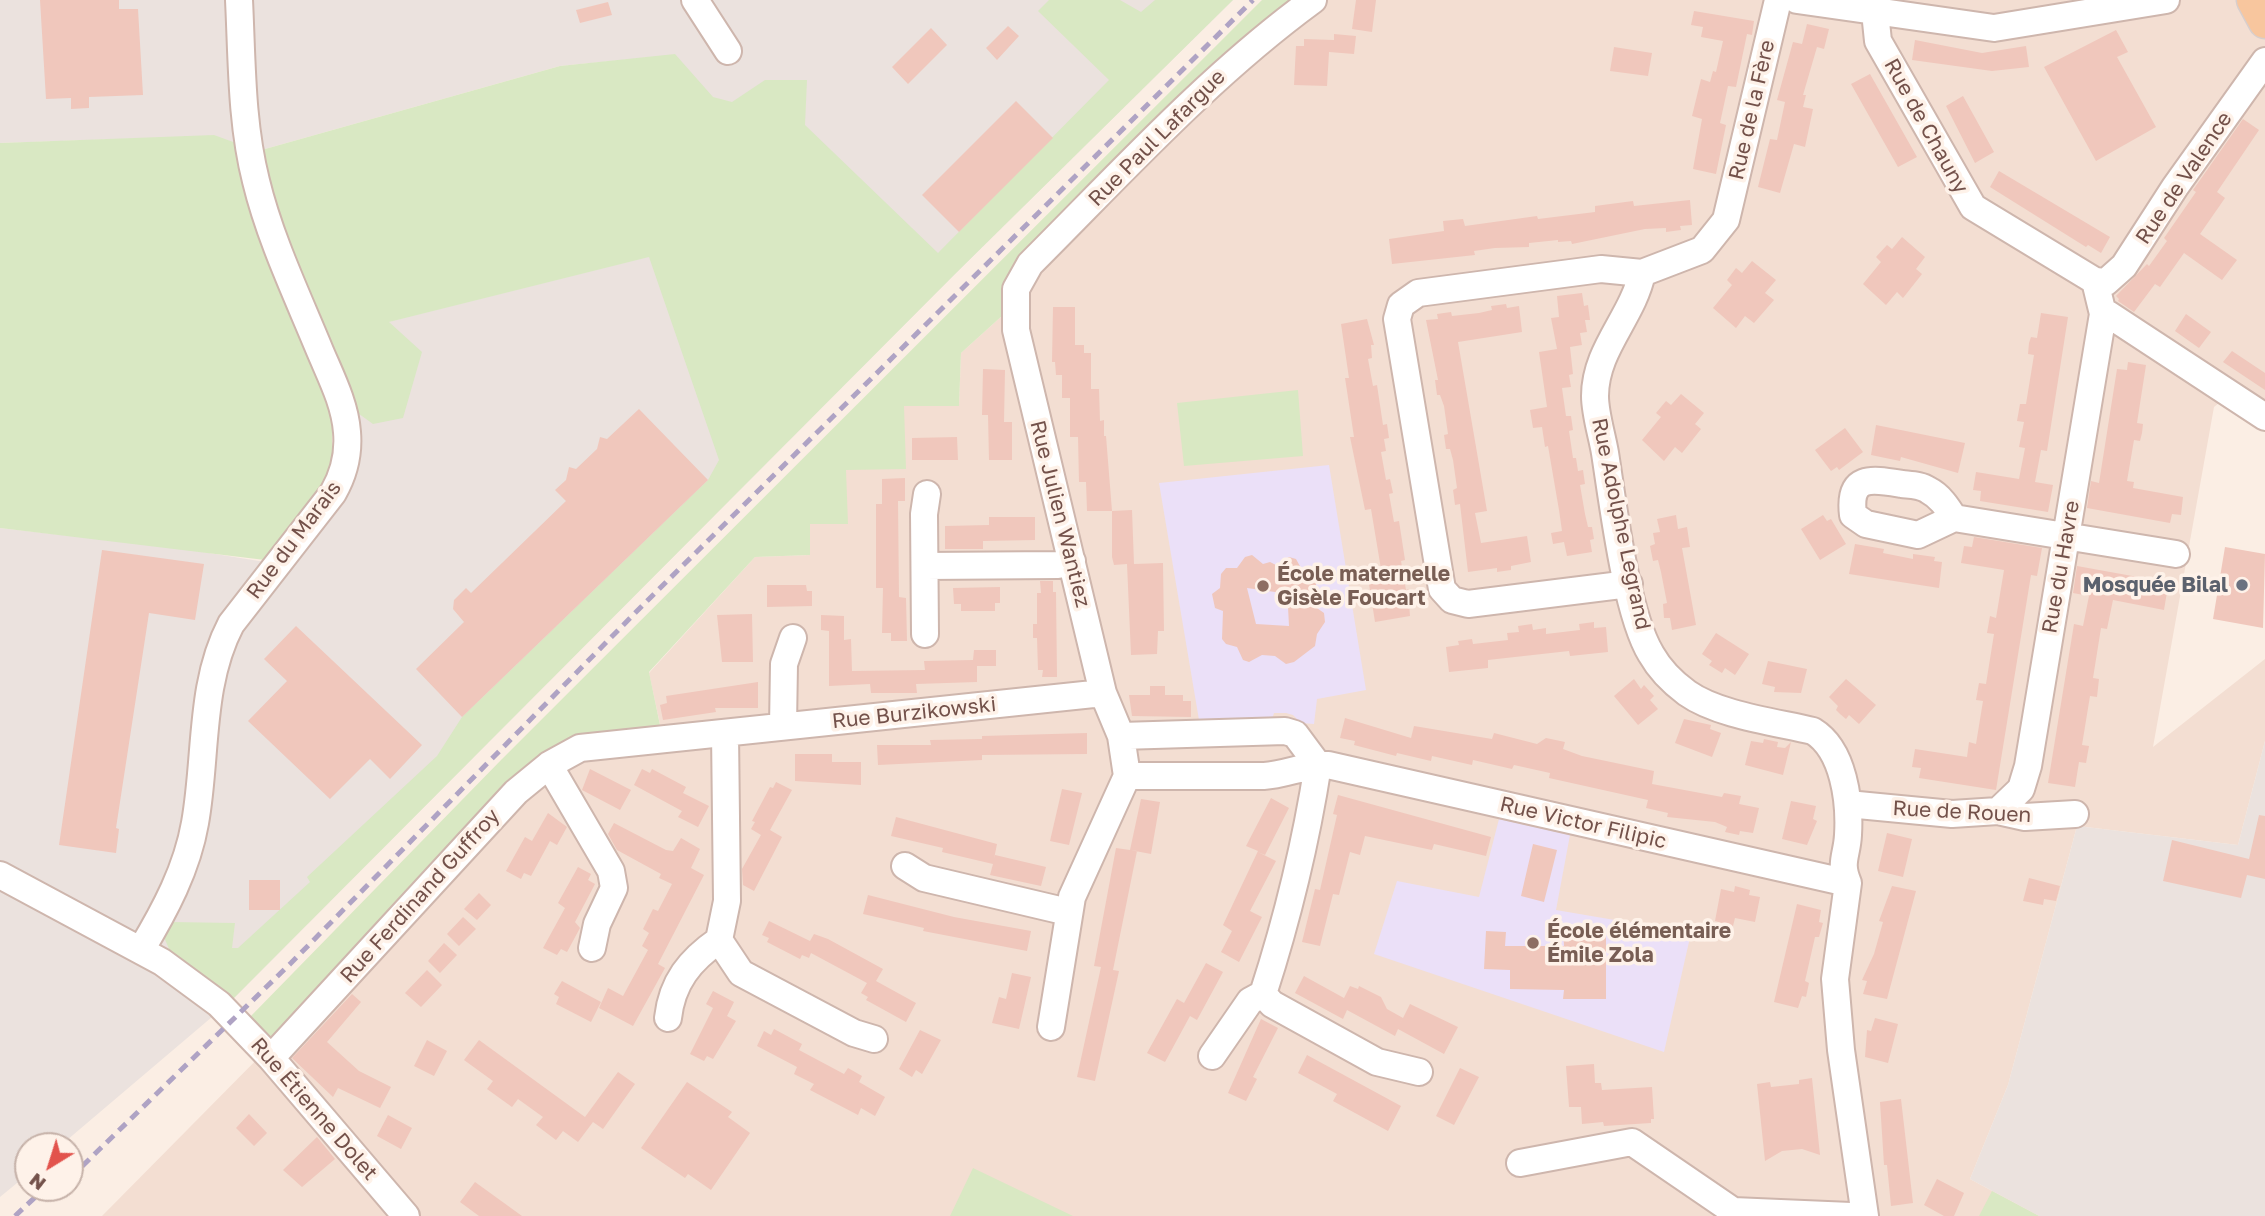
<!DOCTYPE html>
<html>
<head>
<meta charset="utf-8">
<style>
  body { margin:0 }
  #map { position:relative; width:2265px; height:1216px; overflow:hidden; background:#fbeee4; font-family:"Golos Text",sans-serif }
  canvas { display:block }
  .north { position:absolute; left:14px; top:1132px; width:70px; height:70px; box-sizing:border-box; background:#fef2e9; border:2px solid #c6b2a9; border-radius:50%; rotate:218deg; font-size:19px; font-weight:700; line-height:28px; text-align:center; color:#73514a }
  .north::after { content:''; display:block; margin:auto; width:24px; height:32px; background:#e2534c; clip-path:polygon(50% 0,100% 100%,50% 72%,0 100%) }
</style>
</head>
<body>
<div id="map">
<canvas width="2265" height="1216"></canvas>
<div class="north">N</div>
</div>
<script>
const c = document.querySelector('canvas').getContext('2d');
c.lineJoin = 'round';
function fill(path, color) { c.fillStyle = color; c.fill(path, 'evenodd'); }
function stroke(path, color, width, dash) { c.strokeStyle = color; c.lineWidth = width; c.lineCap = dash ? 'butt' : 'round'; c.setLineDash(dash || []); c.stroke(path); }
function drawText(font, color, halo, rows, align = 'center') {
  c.font = font + ' "Golos Text",sans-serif'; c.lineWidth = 7; c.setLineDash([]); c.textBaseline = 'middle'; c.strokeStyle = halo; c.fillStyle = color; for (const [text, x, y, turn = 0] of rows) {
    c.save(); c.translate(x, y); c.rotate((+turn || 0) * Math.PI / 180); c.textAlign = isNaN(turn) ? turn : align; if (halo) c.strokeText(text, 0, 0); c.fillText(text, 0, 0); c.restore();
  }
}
fill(new Path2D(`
  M1297,0H2265V425L2225,398L2214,407L2153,747L2265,659V741L2238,845L2077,826L2008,1085L1970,1179L2039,1216H102L275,1041L515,781L661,729L649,673L755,557L810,555V524L846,470L904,405H959L961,353L1003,315L1004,297Z`), '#f3ded2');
fill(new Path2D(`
  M0,0H1233L955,274L232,1000L60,1146H28V1174L0,1197V528L178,548L284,565L355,410L388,322L460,302L675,55L560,66L258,151L214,136L0,143Z
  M2265,741V1216H2039L1970,1179L2008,1085L2077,826L2238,845Z`), '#ebe2de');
fill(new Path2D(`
  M1329,465L1366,690L1317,699L1314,724L1301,723L1293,715L1286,713H1274L1271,722L1199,720L1159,483Z
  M1499,819L1570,835L1556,910L1691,933L1664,1052L1374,954L1397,881L1479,897Z`), '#ebe0f8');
fill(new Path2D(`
  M1049,0H1120L1141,12L1155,0H1233L955,274L232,1000L170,951L163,935L170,922L235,923L232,948H238L310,882L307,877L437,756L462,717L708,480L719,460L649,257L389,322L422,352L403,418L373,424L355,411H332V470L265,560L0,528V143L214,135L258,151L560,66L675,54L713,97L732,102L765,80H807L805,125L938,253L1109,80L1038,11Z
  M1262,0H1297L1004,297L1003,315L961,353L959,406H904L906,469L846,470L848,524H810V555L755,557L649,672L661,730L586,736L275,1040L250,1017L502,759Z
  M1298,390L1303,456L1184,466L1177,403Z
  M973,1168L1073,1216H950Z
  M1992,1191L2039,1216H1979Z`), '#d9e8c3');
fill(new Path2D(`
  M40,0H119V9H138L143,95L89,97V108L71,109V98L46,99Z
  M1356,0H1376L1372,32L1352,29Z
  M608,2L612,15L580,23L576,10Z
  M1694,11L1754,21L1752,35L1747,34L1736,87L1728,86L1720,123L1726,125L1716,174L1693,169L1702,119L1692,116L1701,79L1710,82L1713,71L1716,72L1723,41L1701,37L1703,27L1691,25Z
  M1807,24L1829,29L1824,49L1817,47L1803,95H1806L1803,107L1813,109L1805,147L1794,144L1780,193L1758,187L1770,139L1777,140L1785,102L1777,100L1793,42L1802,44Z
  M1008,26L1019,36L997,60L986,48Z
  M931,28L947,45L908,84L892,67Z
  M2116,30L2128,52L2117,57L2156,127L2096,161L2044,67Z
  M1334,34L1356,36L1354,54L1329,52L1327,86L1294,85L1296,46H1304V39L1334,40Z
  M1915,40L1982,53L2026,46L2029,67L1992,71L1912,60Z
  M1614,47L1652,53L1648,76L1610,71Z
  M1870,74L1917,157L1898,167L1851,84Z
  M1963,96L1994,152L1975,163L1946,106Z
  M1016,101L1053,138L959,232L922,195Z
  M2243,119L2259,130L2217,192L2225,198L2200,234L2237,260L2222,280L2184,253L2160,287L2155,284L2134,312L2118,301L2119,299L2116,296L2147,264L2149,266L2167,241L2164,238L2196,192L2193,190Z
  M1999,171L2110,237L2101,253L2088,245L2086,247L1990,187Z
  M1690,200L1692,225L1680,226L1681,230L1666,232V228L1645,229L1572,244L1571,241L1558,242V240L1529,243V247L1495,248L1474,251L1475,255L1392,264L1389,239L1444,231L1443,221L1463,219L1465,226L1537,216L1538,219L1595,212V206L1633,201L1634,206Z
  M1902,237L1925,257L1916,269L1922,274L1903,298L1897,292L1886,305L1863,284L1881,262L1876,257L1887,245L1892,249Z
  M1752,261L1776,280L1765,293L1774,300L1754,323L1745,316L1736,328L1713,308L1732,285L1727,280L1736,268L1742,273Z
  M1582,293L1584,306L1588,305L1590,320H1585L1587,332L1580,333L1582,345L1570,347L1573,374L1569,375L1571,387L1562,388L1566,416H1571L1573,430L1569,431L1573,458H1576L1578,471L1583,470L1585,484L1580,485L1585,514L1588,527H1592L1594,539L1590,540L1592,552L1567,556L1564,542L1553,544L1551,533L1562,531L1559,510L1548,446L1545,447L1542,427L1533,428L1530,410L1547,407L1539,352L1557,349L1551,318L1559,317L1557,296Z
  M1506,304L1507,308L1519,306L1522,332L1458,342L1487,511L1475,513L1481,543L1527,536L1531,562L1511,566V570L1497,572V568L1468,572L1460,504L1455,505L1454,497L1453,490L1457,488L1453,460L1450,449H1446L1444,435L1448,434L1444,406L1440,395H1437L1435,380H1438L1426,320L1438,319L1437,314L1451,312L1452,316L1479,313L1492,310L1491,306Z
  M1053,307H1075V345H1084V353H1091V389H1099L1100,421L1104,420V436H1106L1112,511L1132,510L1134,564L1163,563L1164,631H1158L1157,654L1131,655L1127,564L1114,565L1112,557V511H1087L1086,482H1079L1078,437H1070V398H1062V375H1056L1055,362H1052Z
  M2041,313L2068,317L2047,451L2041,450L2035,482L2053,485L2048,512L1980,501L1981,491L1973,490L1976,472L2019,479L2025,448L2019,447L2024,422L2017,421L2020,404H2026L2034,355L2028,354L2029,343L2031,337L2037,338Z
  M2186,314L2211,332L2199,348L2175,331Z
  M1367,319L1374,345H1371L1372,358L1368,359L1373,386L1377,385L1383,425L1387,424L1389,438L1384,439L1386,451L1381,452L1386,480L1390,479L1393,493L1389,494L1394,522L1399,521L1405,560L1401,561L1406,590L1409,589L1412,603H1409L1410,616L1375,622L1369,584L1383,581L1371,509L1365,510L1350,437H1354L1345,378H1349L1341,324Z
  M2232,351L2265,373V390L2223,362Z
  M2128,362L2146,365L2137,423L2143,424L2142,433L2140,441L2134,440L2127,481L2134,482L2133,488L2183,497L2181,515L2172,514L2170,523L2087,508L2091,481L2099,483L2117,369L2127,370Z
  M983,369L1005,370L1004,422H1012V460H989L988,415H982Z
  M1681,394L1704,413L1695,424L1701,429L1682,453L1675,447L1664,461L1642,440L1661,417L1656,413L1666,401L1671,405Z
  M639,409L708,480L462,717L416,669L464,622L453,609L454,600L466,588L471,593L566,501L555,490L566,480L569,467L576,469L597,449L600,437L607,439Z
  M1876,425L1965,443L1958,473L1901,457L1900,461L1871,455Z
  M1845,428L1863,452L1839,470L1837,467L1831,471L1815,450Z
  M957,437L958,460H912V438Z
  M905,478V501H898L899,597L906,598L907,641H891V633H882L883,588H876V504H882V479Z
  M1676,515L1678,529L1687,527L1690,547L1682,548L1696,625L1672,630L1670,618H1664L1663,604L1667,603L1661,572L1658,560L1653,561L1650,546L1655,544L1653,533L1660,532L1657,519Z
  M1823,515L1827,521L1831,519L1846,544L1820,560L1801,529Z
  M989,517H1035V540L983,541V549H945V526L989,525Z
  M1974,537L2042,548L2037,576L2031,575L1996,790L1919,778L1921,768L1912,767L1915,749L1967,757L1969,742L1976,744L1983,701L1976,700L1979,683L1986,684L1994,634L1987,633L1990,616L1996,618L2004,570L1961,563L1964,546L1972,547Z
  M1855,544L1884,549L1883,553L1913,559V554L1935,557L1934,561L1942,562L1939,588L1849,574Z
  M2225,547L2265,554L2263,628L2213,619Z
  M102,550L204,564L195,620L149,613L116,828L119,829L116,853L59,845Z
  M1252,555L1263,564L1270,562L1276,565L1289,557L1296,559L1302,570L1313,574L1316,579V587L1311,593L1315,598L1314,606L1324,613L1325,622L1317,634L1315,646L1294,662L1286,664L1275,656L1262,655L1249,662L1243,660L1237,647L1226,644L1222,639L1223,611L1215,608L1212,594L1220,588L1221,574L1226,568H1237L1245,557ZM1247,588L1282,593L1288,607L1289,626L1256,624Z
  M2077,566L2160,581L2159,591L2167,592L2164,610L2113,600L2107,629L2101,628L2093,678L2099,679L2097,697L2090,696L2082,745L2089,746L2086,763L2079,762L2075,787L2048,783L2074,624L2083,626L2089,596L2073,593Z
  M1040,581H1053V592H1056L1057,677H1042L1043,670H1038L1037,638H1033V624H1037V593H1041Z
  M767,585H806L807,591H812V606L767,607Z
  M1000,587V603H995V611H961V604H954L953,588Z
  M752,614L753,662H722L717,615Z
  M821,615L844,616V640L851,639L852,671L925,670L924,661L973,660L974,650H996V666H977V682L916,684L917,693H871L870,684L829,686V631L821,630Z
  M1594,622V628L1606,627L1608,652L1570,656L1569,651L1488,660V668L1449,672L1446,647L1459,645L1458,641L1472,639L1473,644L1508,640L1507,633L1519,632L1518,626L1532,624L1533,630L1546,628V634L1580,630L1579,624Z
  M296,626L422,745L390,779L370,759L330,799L248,721L287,681L264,659Z
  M1716,633L1749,654L1735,675L1725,668L1722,673L1709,665L1712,661L1702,654Z
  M1768,661L1807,669L1801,693L1774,692L1775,687L1762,684Z
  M1634,679L1641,689L1644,685L1654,696L1650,700L1658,709L1638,725L1614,696Z
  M1846,679L1876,705L1859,724L1849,715L1846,719L1840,714L1836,710L1838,706L1829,697Z
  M758,682V708H715L716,712L663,720L660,705L667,703L666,696Z
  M1150,686H1165V695H1183V701H1191V717L1132,716L1129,695H1150Z
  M1345,718L1411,738L1414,726L1492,739L1494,733L1537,744L1546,738L1565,742L1563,749L1582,756L1654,771L1652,784L1722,797L1724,793L1741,796L1739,804L1759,808L1753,833L1740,831L1739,835L1725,832L1727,827L1715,822L1667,817L1668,813L1646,808L1648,800L1549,778L1550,773L1514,765L1512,769L1473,760L1472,765L1432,756L1431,761L1397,753L1396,756L1354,745L1355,741L1340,738Z
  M1684,719L1711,725L1710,729L1721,733L1712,757L1675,743Z
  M1087,733V754L982,755V760L878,765L877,745H931L930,740L982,739V736Z
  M1764,739L1778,742L1777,747L1785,748L1791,742L1783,775L1745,765L1751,741L1763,743Z
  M795,754H832V762H861V785L795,781Z
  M590,769L631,790L620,810L582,790Z
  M642,769L650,773L652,769L686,787L683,793L709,806L698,827L678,817L682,811L634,785Z
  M776,782L792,790L770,830L782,837L754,891L743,885L742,869L761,835L751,829L755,822L752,821L770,787L773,788Z
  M1062,789L1082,793L1069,845L1050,841Z
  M1338,795L1491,837L1486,856L1434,844L1432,850L1365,836L1360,855L1350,852L1339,895L1333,894L1320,946L1302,942L1315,889L1320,890L1337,815L1333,814Z
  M1271,798L1289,808L1265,855L1258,852L1276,861L1250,911L1262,917L1239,962L1221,952L1232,931L1223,925L1258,851L1246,846Z
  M1141,799L1160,802L1151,854L1130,850Z
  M1791,801L1816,806L1813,819L1817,821L1807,845L1782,839Z
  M548,813L567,827L557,845L550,841L531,876L524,873L521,879L506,871L525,837L532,841Z
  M2259,815L2265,816V879L2247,875L2241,898L2163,881L2172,840L2249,859Z
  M896,817L997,844L994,859L995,855L1046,867L1041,886L990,875L993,864L942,852L943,848L891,836Z
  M614,823L666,850L673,851L681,838L700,849L691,868L704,875L658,964L665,968L633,1026L599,1008L608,988L623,996L648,950L642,946L649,933L643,929L653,909L658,911L672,884L659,878L661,874L617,850L608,834Z
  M1887,833L1912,839L1903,877L1878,871Z
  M1533,844L1557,850L1544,902L1521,896Z
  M1116,848L1137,851L1113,970L1119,971L1095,1081L1077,1077L1101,967L1094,966Z
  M578,867L591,874L588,880L595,884L575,922L580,928L567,952L561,949L557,955L543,948L565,908L558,903Z
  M2029,878L2060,886L2056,901L2044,899L2043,905L2023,901Z
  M249,880H280V910H249Z
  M1735,886L1750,890L1749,895L1760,897L1755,922L1735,918L1733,926L1715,921L1721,889L1734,892Z
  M1892,886L1916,891L1887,999L1863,994L1867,981L1862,980L1874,954L1883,922L1879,921Z
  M479,893L491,905L477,920L464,909Z
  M868,895L954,917L1031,931L1027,951L923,931L924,928L863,914Z
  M1797,904L1821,910L1819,922L1823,923L1819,937H1815L1805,981L1809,983L1806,997L1802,996L1798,1008L1774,1002Z
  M463,917L476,929L459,946L447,934Z
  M769,921L810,941L814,934L828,939L883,969L876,981L916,1003L906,1022L866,1000L868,997L861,993L867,983L811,953L809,958L802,955L800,959L767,942L769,938L762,935Z
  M1563,927L1606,928V999H1563L1564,990L1510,989V970L1484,969L1486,931L1506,932L1505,946H1564Z
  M444,943L457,955L440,973L428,961Z
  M1206,963L1223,972L1197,1020L1190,1016L1165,1062L1147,1053L1177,999L1184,1003Z
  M427,970L442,985L421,1007L405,993Z
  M1012,973L1031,977L1019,1029L992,1023L999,997L1006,999Z
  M1304,976L1344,998L1350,986L1358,989L1359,986L1381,997L1387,1009L1403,1018L1400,1024L1410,1004L1458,1027L1444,1054L1398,1029L1395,1036L1347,1010L1343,1019L1295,993Z
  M562,981L601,1002L591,1022L556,1004L559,997L554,994Z
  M713,991L734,1002L727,1016L736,1021L713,1059L707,1056L704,1061L690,1054L713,1008L706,1004Z
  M352,994L361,1002L327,1042L359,1071L391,1087L380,1108L338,1088L333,1097L292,1058Z
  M1875,1018L1898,1024L1888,1063L1865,1057L1867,1030L1871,1031Z
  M1261,1019L1278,1028L1253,1077L1257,1079L1246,1101L1228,1093Z
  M774,1029L802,1044L799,1050L844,1074L848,1068L862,1076L859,1082L885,1097L875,1116L861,1108L858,1115L810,1090L814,1084L794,1074L797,1067L757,1046L764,1031L771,1035Z
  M920,1030L941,1040L922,1074L916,1070L912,1077L899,1069Z
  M427,1040L447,1051L434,1076L414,1066Z
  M479,1040L585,1117L618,1072L635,1084L603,1129L593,1122L578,1142L563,1131L556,1140L536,1125L543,1117L518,1099L512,1107L487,1089L493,1081L464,1060Z
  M1307,1055L1401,1106L1388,1131L1333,1101L1337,1094L1298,1073Z
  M1594,1064L1595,1083H1601L1602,1090L1652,1087L1654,1119H1651V1123L1604,1126L1603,1122L1582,1124L1581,1107H1569L1566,1066Z
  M1460,1068L1479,1077L1454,1125L1436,1116Z
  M1812,1078L1820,1155L1802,1149L1782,1151L1765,1161L1757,1084L1770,1082L1771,1087L1799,1084V1080Z
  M687,1082L732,1112L728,1117L750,1133L711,1190L688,1174L685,1178L641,1148Z
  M1901,1099L1913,1203L1891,1206L1887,1165H1884L1880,1102Z
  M249,1114L267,1133L254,1146L236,1128Z
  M388,1115L412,1128L401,1149L377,1136Z
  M317,1137L335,1159L302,1187L283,1170Z
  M1937,1179L1964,1193L1954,1216H1944L1924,1205Z
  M475,1182L522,1216H479L460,1202Z`), '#f0c7bc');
const minor = new Path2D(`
  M695,0L728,51
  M1778,0L1726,220L1702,250L1642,273C1633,317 1595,349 1595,396C1595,414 1602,435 1605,453C1613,504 1626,613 1651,654C1660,670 1672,682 1687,693C1718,715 1775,722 1813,731C1844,750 1850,802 1848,835C1847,856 1839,862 1848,883L1835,979L1841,1050L1865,1216
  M1797,0L1994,28L2166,0
  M1875,12L1878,41L1973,207L2095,281L2103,314H2108L2265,417
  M2095,281L2106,282L2124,266L2175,187L2265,61
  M1954,518C1947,507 1940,496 1928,490C1921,485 1910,485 1902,484C1872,479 1848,474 1853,515L1866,524L1918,535L1954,518L2176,554
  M925,566L1058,565L1072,561
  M1629,584L1468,604L1452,600L1442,589L1397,319L1401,305L1418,293L1601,269L1642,273
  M925,634L924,514L927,494
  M783,726L784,664L793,638
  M1121,736L1103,693L1016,330V289L1030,264C1121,173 1209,76 1313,0
  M549,765L611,871L614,888L597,924L592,948
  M1318,765L1295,734L1285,731L1121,736L1127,776H1264C1285,775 1307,764 1328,765L1848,883
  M1849,808L1858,805L1952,814L1998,811L2025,817L2075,814
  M1998,811L2021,789L2028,766L2103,314
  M905,866L924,878L1068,912
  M0,875L162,962L219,1004L271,1058L406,1216
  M719,940L741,973L854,1033L874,1039
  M141,950C165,910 187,869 195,823C207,757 199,685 231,624L333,493C344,474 349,455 347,432C345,404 331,377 320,351C297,295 270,239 256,181C241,122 242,60 239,0
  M1263,994L1272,1004L1377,1062L1419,1072
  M668,1018C672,982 690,960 719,940L727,901L725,733
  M1051,1027L1072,897L1127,776
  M1212,1056L1250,1001L1263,994C1287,920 1306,842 1318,765
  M271,1058L516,792L549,765L580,748L1103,693
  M1520,1163L1632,1142L1733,1211L1851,1216`);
const major = new Path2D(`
  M2253,0L2265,22`);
stroke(minor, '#ceb6ad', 30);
stroke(major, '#d8cecc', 35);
stroke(minor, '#fff', 26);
stroke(major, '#f8c69e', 32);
stroke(new Path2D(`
  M70,1178L291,963L641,607L1253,0
  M15,1216L45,1188`), '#afa3c4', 5, [10, 7]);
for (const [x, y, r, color] of [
  [2242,585,7,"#6b7280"],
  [1263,586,7,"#8d6e63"],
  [1533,943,7,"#8d6e63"]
]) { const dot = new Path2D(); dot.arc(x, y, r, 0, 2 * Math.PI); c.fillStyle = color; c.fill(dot); stroke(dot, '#fef2e9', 2.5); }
drawText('21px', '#73514a', '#fef2e9', [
  ["Rue de la Fère",1752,110,-77],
  ["Rue de Chauny",1926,126,61],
  ["Rue Paul Lafargue",1157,138,-45],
  ["Rue de Valence",2184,178,-56],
  ["Rue Julien Wantiez",1060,514,76],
  ["Rue Adolphe Legrand",1621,524,78],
  ["Rue du Marais",294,540,-53],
  ["Rue du Havre",2061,567,-80],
  ["Rue Burzikowski",914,713,-6],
  ["Rue de Rouen",1962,812,3],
  ["Rue Victor Filipic",1583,823,13],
  ["Rue Ferdinand Guffroy",420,896,-48],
  ["Rue Étienne Dolet",314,1109,49]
]);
drawText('bold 21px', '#785e54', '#fef2e9', [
  ["École maternelle",1277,574],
  ["Gisèle Foucart",1277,598],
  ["École élémentaire",1547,931],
  ["Émile Zola",1547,955]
], 'left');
drawText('bold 21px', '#5b616d', '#fef2e9', [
  ["Mosquée Bilal",2228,585]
], 'right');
</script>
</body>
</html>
